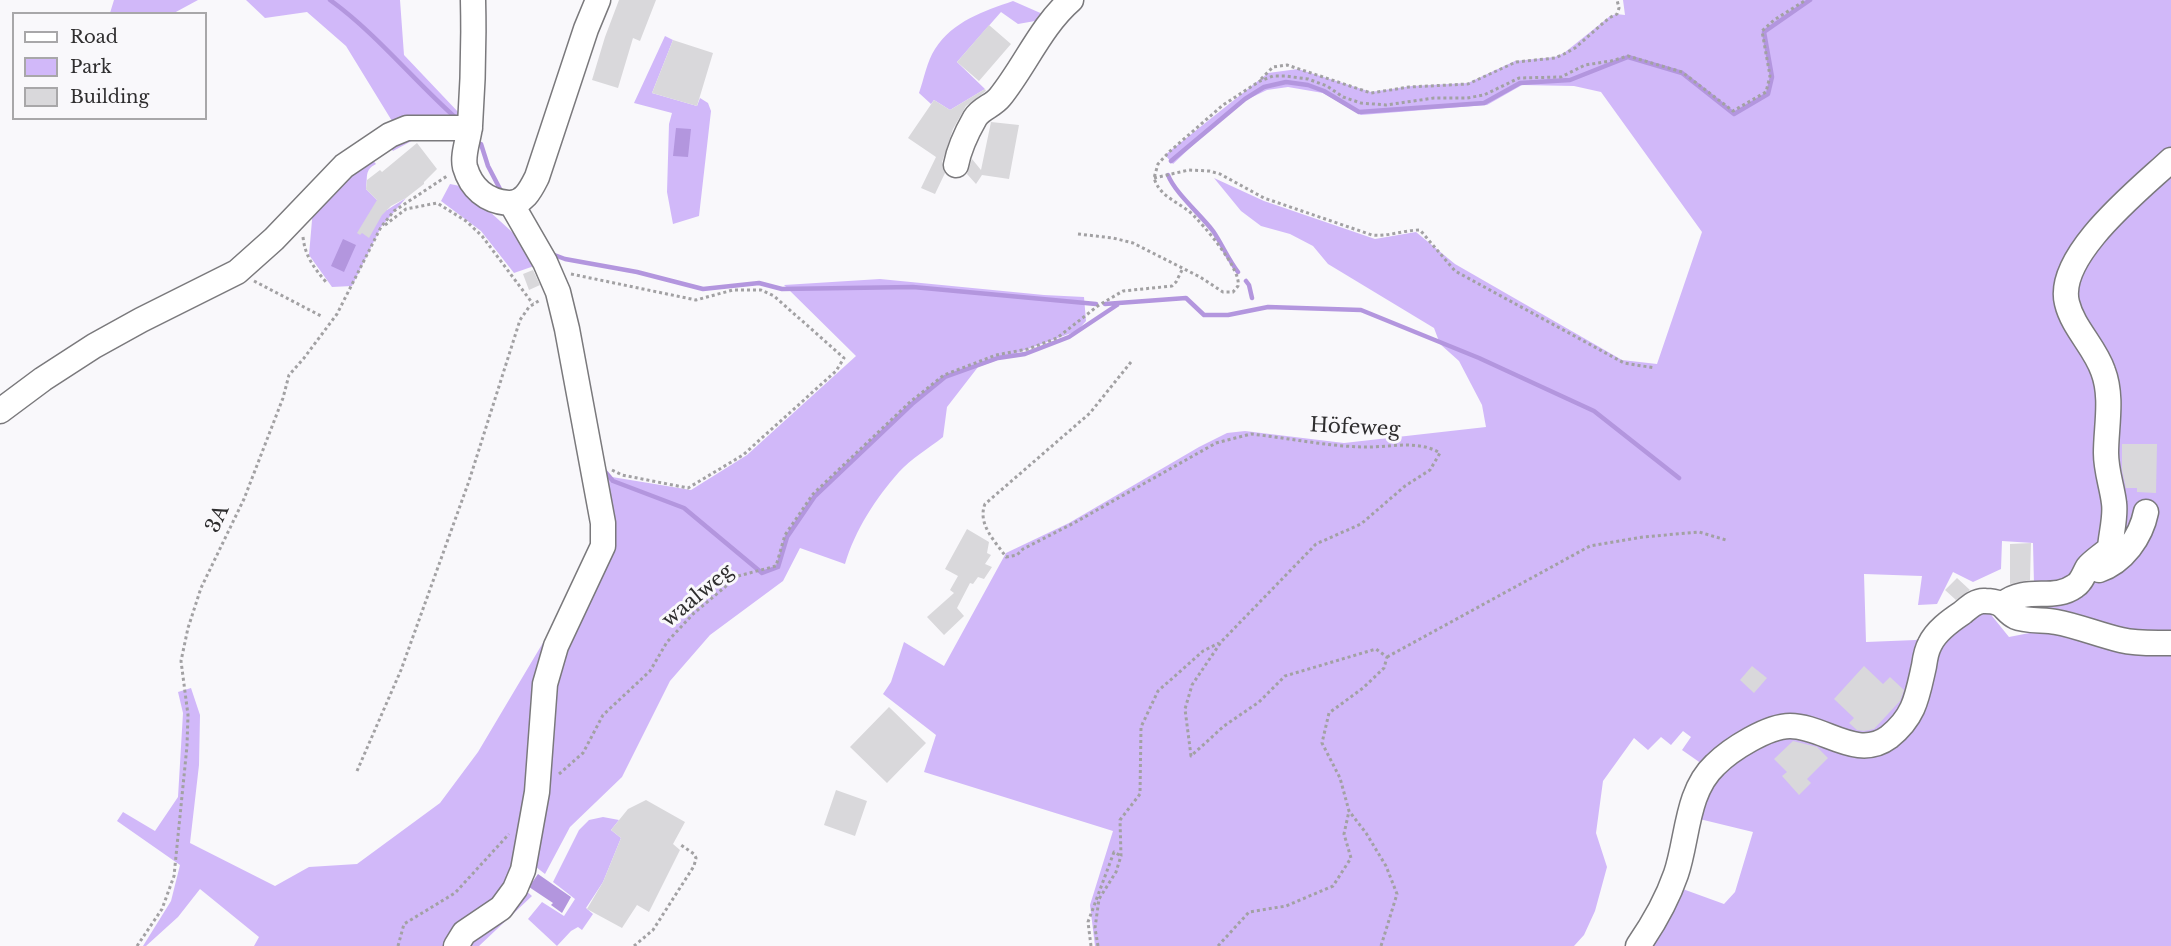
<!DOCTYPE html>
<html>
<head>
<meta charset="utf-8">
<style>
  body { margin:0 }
  #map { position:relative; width:2171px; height:946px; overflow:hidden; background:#f9f8fb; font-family:"Libre Baskerville",serif }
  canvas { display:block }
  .legend { position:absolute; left:12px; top:12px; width:195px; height:108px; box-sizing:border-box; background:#f9f8fb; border:2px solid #a8a7a9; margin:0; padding:8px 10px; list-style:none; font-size:18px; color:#2f2e2f }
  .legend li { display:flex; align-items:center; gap:12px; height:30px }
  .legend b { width:30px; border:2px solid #a8a7a9 }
</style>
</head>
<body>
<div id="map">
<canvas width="2171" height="946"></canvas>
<ul class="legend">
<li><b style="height:8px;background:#fff"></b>Road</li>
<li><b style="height:16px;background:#d1b8f9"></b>Park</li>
<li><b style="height:16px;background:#d9d8db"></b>Building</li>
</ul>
</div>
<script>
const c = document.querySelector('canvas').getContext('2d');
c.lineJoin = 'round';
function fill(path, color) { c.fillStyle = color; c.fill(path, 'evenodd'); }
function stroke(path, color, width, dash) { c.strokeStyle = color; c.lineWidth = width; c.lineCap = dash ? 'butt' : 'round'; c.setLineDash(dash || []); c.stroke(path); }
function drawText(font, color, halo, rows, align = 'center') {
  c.font = font + ' "Libre Baskerville",serif'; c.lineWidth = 6; c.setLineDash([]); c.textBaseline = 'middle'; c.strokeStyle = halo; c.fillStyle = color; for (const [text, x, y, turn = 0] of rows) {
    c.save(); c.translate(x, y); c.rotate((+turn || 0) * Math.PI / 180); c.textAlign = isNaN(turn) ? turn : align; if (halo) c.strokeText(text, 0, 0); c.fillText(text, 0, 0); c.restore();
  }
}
fill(new Path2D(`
  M114,0H198L174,13H110Z
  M246,0H400L404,55L460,114L452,125L392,121L346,46L307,12L265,18Z
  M1623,0H2171V946H1635L1669,884L1724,904L1735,892L1753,832L1683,815L1705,766L1682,750L1691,737L1683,731L1671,745L1661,737L1648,750L1634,738L1603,781L1596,833L1607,867L1595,911L1584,935L1574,946H1095L1090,905L1113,831L924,772L936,735L883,694L891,682L904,642L944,666L1006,553L1069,523L1199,447L1227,433L1245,431L1344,443L1486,427L1482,405L1459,361L1440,344L1434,328L1328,264L1313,246L1290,234L1261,226L1241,211L1214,178L1264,201L1375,239L1416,232L1455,264L1622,360L1657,364L1702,232L1601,92L1574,86L1522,85L1487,105L1361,115L1323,93L1288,87L1267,90L1246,100L1211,128L1173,164L1165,155L1268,73L1298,69L1371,92L1412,86L1468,83L1515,61L1555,57L1564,53L1609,17L1616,14L1625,15ZM2002,541L2033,543L2034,585L2021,609L2055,628L2009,637L1988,611L1948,617L1916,640L1866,642L1864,574L1922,576L1918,605L1937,604L1953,572L1973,582L2001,569Z
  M1013,1L1045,15L1037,25L1035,21L1018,24L1001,12L957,62L985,89L950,110L934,100L931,104L919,93C924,79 927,61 935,49C953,21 984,11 1013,1Z
  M665,36L673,40L652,93L697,106L700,98L708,103L711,111L699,216L673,224L667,192L669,124L672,113L634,103Z
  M419,137L393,151L388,145L370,157L376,164C364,170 368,177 366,189L387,210L406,198L381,227L352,286L332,287L309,255L314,197L367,149Z
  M450,184L460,186L472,201L489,211L522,241L537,265L514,273L481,231L441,201Z
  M880,279L1044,295L1084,297L1086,321L1077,331L978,367L947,407L943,437C929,448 911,459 899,472C876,498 855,530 845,564L800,548L783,581L710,635L670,681L622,777L570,827L545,874L536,867L524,889L532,896L479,946H254L259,937L200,889L178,917L146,946H143L171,901L180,865L117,821L123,812L155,831L178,797L183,713L178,692L191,688L200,715L199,765L190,843L275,886L309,867L357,864L440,803L478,752L588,567L606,476L691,490L747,455L856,356L784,285Z
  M603,817L619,820L611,830L621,838L603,882L586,908L593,914L582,930L578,927L571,931L557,946L528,919L542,902L564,916L575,899L553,882L579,830L589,820Z`), '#d1b8f9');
fill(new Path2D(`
  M676,128L691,129L688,157L673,156Z
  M343,239L356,245L344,272L331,266Z
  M538,874L571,897L562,913L551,905L553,903L529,887Z`), '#b396de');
stroke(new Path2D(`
  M330,0C377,34 414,81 457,119
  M481,144L488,166L500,189
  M1171,161L1245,99L1264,87L1286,82L1308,85L1324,91L1359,112L1484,103L1520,83L1570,80L1628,57L1682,73L1734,114L1768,94L1772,77L1764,32L1810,0
  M1168,175C1175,193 1200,214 1213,231C1222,244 1228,259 1238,272
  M549,253L565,259L637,272L703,289L759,283L782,289L913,287L1096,304
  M1246,281L1249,285L1252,298
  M1105,304L1186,298L1204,315H1228L1268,307L1361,310L1479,358L1594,411L1679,478
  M602,468L613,481L684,508L762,573L778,567L787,537L815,496L912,404L945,377L998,358L1025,354L1069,337L1117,305`), '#b396de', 4.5);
fill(new Path2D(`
  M619,0H656L640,41L633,38L618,88L592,80L605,37Z
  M989,25L1011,44L979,81L957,62Z
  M673,40L713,53L697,106L652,93Z
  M985,89L986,91L966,106L953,129L942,162L945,173L935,194L921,188L936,157L908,138L934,100L950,110Z
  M991,122L1019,125L1009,179L982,175L976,184L967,174L972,159L981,170Z
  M417,143L437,169L424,182V184L406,198L391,206L382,215L369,238L362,233L360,235L357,233L377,200L366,189L367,180L380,170L382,172Z
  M533,270L540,285L529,290L523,274Z
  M2122,444H2157L2156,493L2137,492V488H2126L2122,470Z
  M967,529L989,542L987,553L991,555L985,564L992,567L984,579L978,577L973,584L970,583L957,608L964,616L944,635L927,617L954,593L950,590L958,576L945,569Z
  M2031,543L2030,580L2010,584V544Z
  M1957,578L1970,590L1956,600L1945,590Z
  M1752,666L1767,678L1754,693L1740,680Z
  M1864,666L1883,684L1890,677L1904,690L1900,701L1874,729L1864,731L1857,730L1849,723L1854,718L1834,699Z
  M889,707L926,743L887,783L850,747Z
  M1793,741L1817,747L1828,758L1807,779L1811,783L1799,795L1782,776L1787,772L1774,759Z
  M836,790L867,801L855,836L824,825Z
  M646,800L685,822L673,844L680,850L649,912L637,905L622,928L587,909L603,882L621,838L611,830L628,809Z`), '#d9d8db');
const minor = new Path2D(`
  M473,0C474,42 473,84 470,126C469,138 462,155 465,167C471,188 486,201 508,203C524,204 531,189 537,177L586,29L598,0
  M956,165C959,149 967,132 975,118C981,108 993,106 1000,97C1025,66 1041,26 1071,0
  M0,411L43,379L94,346L141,320L237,272L274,239L344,166L390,135L407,128H470
  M2099,570C2123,562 2141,537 2146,512
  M2003,604C2027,585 2053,602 2075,586C2082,582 2084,573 2088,567C2094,560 2103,555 2110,548C2111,534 2116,517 2114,503C2112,486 2106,471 2106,453C2106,427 2113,397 2103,371C2095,347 2073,328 2067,303C2055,256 2140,189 2171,160
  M456,946L464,933L501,908L515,889L523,870L537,792L545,684L556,646L603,546V523L567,329L558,292L545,262L511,203
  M1638,946C1654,923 1667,900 1676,874C1688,839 1686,792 1715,765C1731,749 1768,726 1790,726C1824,726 1857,761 1889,737C1915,716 1917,697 1924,666C1925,659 1926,651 1930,644C1936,631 1950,621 1962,613C1968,608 1976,600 1985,601C2006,601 2003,611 2016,617C2025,621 2045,620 2056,622C2078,626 2099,635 2121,640C2137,644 2155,643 2171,643`);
stroke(minor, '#7a797c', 27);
stroke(new Path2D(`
  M1261,79L1273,67L1287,65L1371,93L1409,87L1468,84L1516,62L1555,58L1564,54L1575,48L1609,18L1617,14L1619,8L1617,0
  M1154,178L1189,170L1209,171L1220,174L1264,198L1372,235C1388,237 1403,230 1420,230L1455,271L1624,363L1655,368
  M385,225L406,209L437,203L466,221L482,236L533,304
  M1078,234L1113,238L1133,243L1200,277L1223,292H1233L1238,286C1242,270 1203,224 1191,213C1177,201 1160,197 1154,178L1158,164L1169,152L1223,105L1260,81L1273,76H1285L1308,79L1327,86L1343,97L1361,103L1386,105L1434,98H1467L1484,95L1519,78L1561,77L1585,65L1611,61L1628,56L1682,72L1733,111L1766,92L1770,76L1762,31L1774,20L1806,0
  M303,237C305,256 314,268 326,282
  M571,274L696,300L733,290H761L774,296L844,358L836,371L743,455L688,488L622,475L612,470
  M254,281L323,317
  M1131,362L1090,413L985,504C977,524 995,541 1006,557L1017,555L1023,549L1074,523L1216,443L1251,434C1288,438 1326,446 1362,447C1388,448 1417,439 1440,453L1430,470L1405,486L1361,524L1316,544L1221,642L1192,685L1185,709L1191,756L1224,726L1259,702L1285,676L1376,649L1387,657L1384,668L1363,688L1329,713L1322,743L1340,778L1349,811L1366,833L1386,866L1397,894L1381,946
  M1387,657L1590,546L1643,537L1699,532L1726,540
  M357,771L401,670L469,481L520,320L529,307L540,300
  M559,774L583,753L603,715L650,671L667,642L693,614L738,576L776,566L785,535L813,494L910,402L944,375L996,355L1028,349L1057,338L1099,305L1123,291L1172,286L1176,282L1183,268
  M137,946L162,909L174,876L187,746L188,715L181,661L188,628L201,588L244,499L283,398L289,375L304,358L337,314L381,227L394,211L447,176
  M398,946L404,924L455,893L509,834
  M634,946L653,930L694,866L696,858L694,854L681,845
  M1091,946L1088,922L1114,852L1121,856
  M1098,946L1095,928L1099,899L1116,872L1121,856L1120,820L1140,794L1141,727L1158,691L1203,651L1219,643
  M1218,946L1249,912L1286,906L1333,886L1351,858L1344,834L1349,811`), '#a2a1a3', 3, [3, 3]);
stroke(minor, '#fff', 24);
drawText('20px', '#2f2e2f', '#f9f8fb', [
  ["Höfeweg",1355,428,3],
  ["3A",218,519,-65],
  ["waalweg",698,596,-40]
]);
</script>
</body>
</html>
